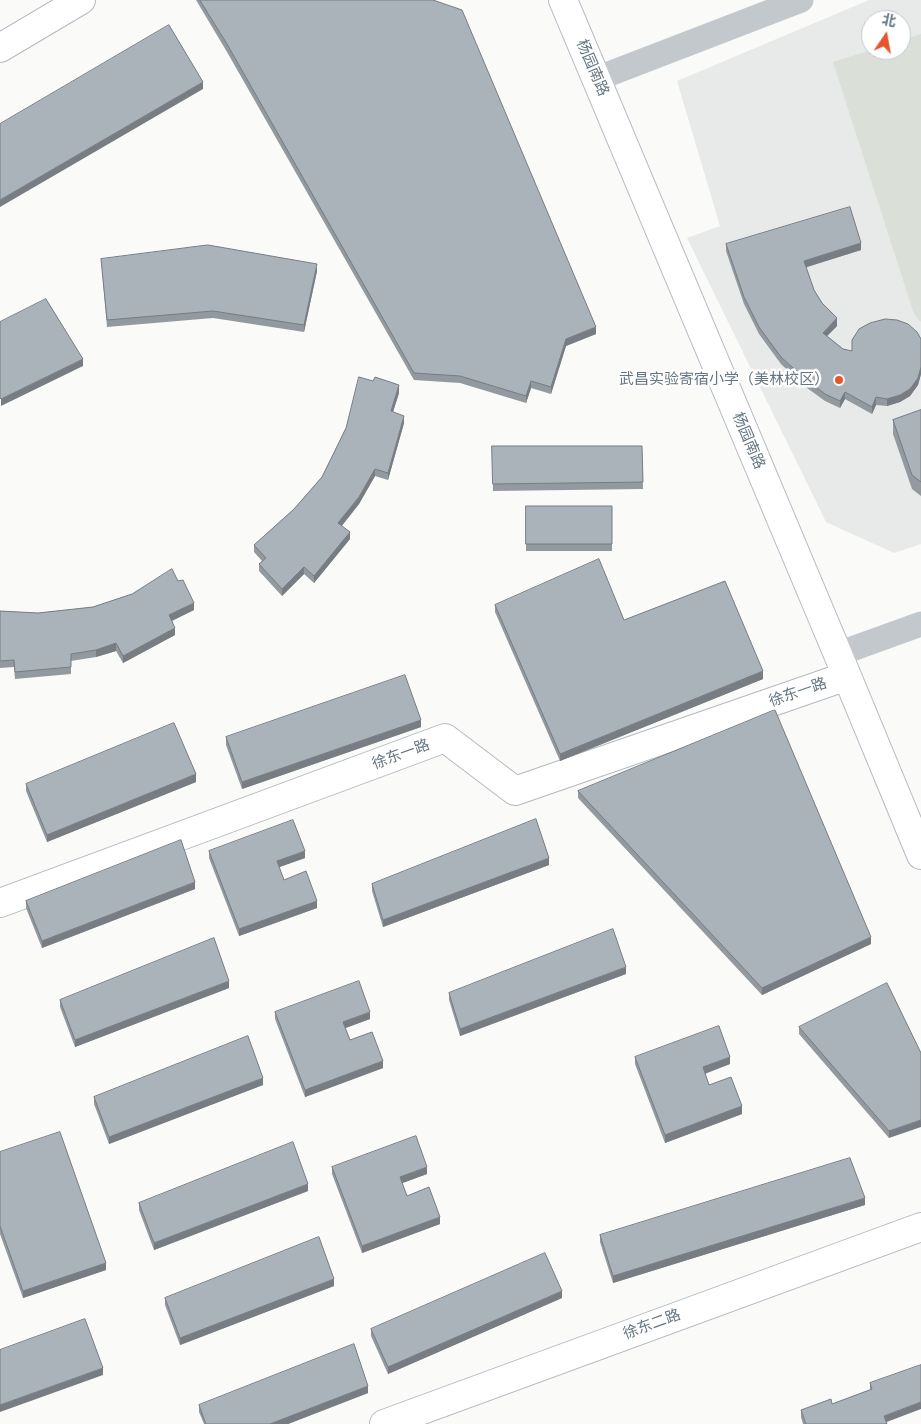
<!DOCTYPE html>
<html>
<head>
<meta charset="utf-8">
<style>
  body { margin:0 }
  #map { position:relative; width:921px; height:1424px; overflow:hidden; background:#fafaf8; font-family:Signika,"Noto Sans SC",sans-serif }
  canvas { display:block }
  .north { position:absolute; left:861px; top:10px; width:50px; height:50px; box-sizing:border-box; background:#fff; border:1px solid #c1c8cd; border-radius:50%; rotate:12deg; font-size:14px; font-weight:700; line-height:20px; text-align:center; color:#657683 }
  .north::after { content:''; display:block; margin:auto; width:18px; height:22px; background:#e4572e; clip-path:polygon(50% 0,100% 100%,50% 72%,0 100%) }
</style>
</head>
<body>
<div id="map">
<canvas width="921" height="1424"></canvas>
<div class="north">北</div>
</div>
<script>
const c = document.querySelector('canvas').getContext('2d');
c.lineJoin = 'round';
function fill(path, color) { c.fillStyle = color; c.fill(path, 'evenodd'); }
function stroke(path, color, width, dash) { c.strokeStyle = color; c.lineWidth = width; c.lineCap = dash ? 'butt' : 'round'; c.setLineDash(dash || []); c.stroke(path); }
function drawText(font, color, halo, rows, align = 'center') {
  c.font = font + ' Signika,"Noto Sans SC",sans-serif'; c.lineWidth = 5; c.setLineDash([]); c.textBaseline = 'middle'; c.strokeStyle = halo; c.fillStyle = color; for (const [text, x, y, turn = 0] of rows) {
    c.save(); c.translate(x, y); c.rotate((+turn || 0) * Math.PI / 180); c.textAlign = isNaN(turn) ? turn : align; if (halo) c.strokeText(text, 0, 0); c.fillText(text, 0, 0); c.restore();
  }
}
fill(new Path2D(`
  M869,0H921V544L894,553L826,522L687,238L720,226L677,81ZM871,20H901V50H871Z`), '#e8e9e9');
fill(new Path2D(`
  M921,34V322L914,314L833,62L871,50H901V40Z`), '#dadfd7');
const secondary = new Path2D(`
  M563,0L847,676L921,855
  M0,48L81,0
  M0,903L445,738L515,791L847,676
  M384,1424L921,1227`);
stroke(secondary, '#b3babf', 30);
stroke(new Path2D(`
  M596,79L801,0
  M838,654L921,624`), '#c3c8cc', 25);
stroke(secondary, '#fff', 28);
fill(new Path2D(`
  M196,0H433L596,334L566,346L551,394L531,388L526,403L460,383L414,380L227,52Z
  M726,244L861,250L806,267L814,290L837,326L827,336L843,349L852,351L921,339V374L918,385L910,396L900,402L887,406L876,405L872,414L845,399L840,408L825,401L803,385L781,364L759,334L744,304L726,251Z
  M101,259L317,271L304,332L213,318L107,327Z
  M399,393L393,412L404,423L388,480L375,476L359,504L342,526L350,539L314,583L304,574L282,596L259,571V564L262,561L254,552V545L294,509L322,477L346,428Z
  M921,410V496L912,489L893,434V420Z
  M492,446H642L643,489L493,491Z
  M526,506H612V551H526Z
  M178,581L194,610L172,621L175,635L123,663L116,651L96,657L71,661V674L15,679L14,667L0,668V611L38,613L93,607Z
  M495,605L624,620L763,679L560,761L495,612Z
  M421,727L242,789L226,745V737Z
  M196,782L47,842L26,791V784Z
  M578,791L871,944L762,995L578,798Z
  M209,851L305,858L279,867L284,880L317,908L239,936L209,858Z
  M549,865L383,927L372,891V884Z
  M195,889L42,948L26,908V901Z
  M626,974L460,1036L449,1000V993Z
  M229,988L75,1047L60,1007V1000Z
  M275,1012L370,1019L345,1028L350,1040L383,1068L305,1097L275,1019Z
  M799,1027L921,1053L889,1138L799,1034Z
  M635,1057L730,1064L705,1074L709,1085L742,1114L665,1143L635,1064Z
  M263,1085L109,1144L94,1104V1097Z
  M0,1152L106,1270L23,1298L0,1234Z
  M332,1167L427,1174L402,1183L407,1196L440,1224L362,1253L332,1174Z
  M308,1191L154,1250L139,1210V1203Z
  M865,1205L613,1283L600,1242V1235Z
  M334,1286L180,1345L165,1305V1298Z
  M562,1298L388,1374L371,1336V1329Z
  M870,1383L887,1424H803L801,1417V1410L832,1404L870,1390Z
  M368,1393L288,1424H204L199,1412V1405Z`), '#929a9f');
fill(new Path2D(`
  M203,82V89L0,207V200Z
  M861,243V250L804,268V261Z
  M317,264V271L304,332V325Z
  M837,318V326L823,340V333Z
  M596,327V334L566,346L551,394V387L566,339Z
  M83,359V366L1,406V399Z
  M921,367V374L918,385L910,396L900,402L887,406V399Z
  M531,381V388L526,403V396Z
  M399,385V393L391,418V411Z
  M845,392V399L840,408V401Z
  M876,397V405L872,414V407Z
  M404,416V423L388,480V473Z
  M375,469V476L359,504L338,530V523Z
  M350,532V539L314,583V576Z
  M304,567V574L282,596V589Z
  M194,603V610L169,622V615Z
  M175,628V635L123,663V656Z
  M116,643V651L96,657V650Z
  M763,671V679L560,761V754Z
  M421,720V727L242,789V782Z
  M196,774V782L47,842V835Z
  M305,851V858L277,868V861Z
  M549,858V865L383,927V920Z
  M195,882V889L42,948V941Z
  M317,901V908L239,936V929Z
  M871,937V944L762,995V988Z
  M626,967V974L460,1036V1029Z
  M229,981V988L75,1047V1040Z
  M370,1012V1019L343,1029V1022Z
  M730,1057V1064L703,1074V1067Z
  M383,1061V1068L305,1097V1090Z
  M263,1078V1085L109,1144V1137Z
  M742,1106V1114L665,1143V1135Z
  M921,1120V1127L889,1138V1131Z
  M427,1167V1174L400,1184V1177Z
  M308,1184V1191L154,1250V1243Z
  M865,1198V1205L613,1283V1276Z
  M440,1217V1224L362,1253V1246Z
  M106,1263V1270L23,1298V1291Z
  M334,1279V1286L180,1345V1338Z
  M562,1291V1298L388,1374V1367Z
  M103,1368V1375L0,1412V1405Z
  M368,1386V1393L288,1424H270Z
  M921,1402V1409L884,1423V1416Z`), '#777d82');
const building = new Path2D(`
  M200,0H433L462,10L596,327L566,339L551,387L531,381L526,396L460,376L414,373L227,44Z
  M169,25L203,82L0,200V124Z
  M850,207L861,243L804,261L814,290L822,303L837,318L823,333L843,349L852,351V340L859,329L870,323L885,319L897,320L908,324L917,332L921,339V367L918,378L910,389L900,395L887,399L876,397L872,407L845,392L840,401L825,394L803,377L781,357L759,327L744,297L726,244Z
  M208,245L317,264L304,325L213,311L107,320L101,259Z
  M46,299L83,359L1,399L0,398V322Z
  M359,377L373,381L375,377L399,385L391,411L404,416L388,473L375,469L359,497L338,523L350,532L314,576L304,567L282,589L259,564L266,558L254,545L294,509L322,477L346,428Z
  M921,410V482L912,475L893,420Z
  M492,446H642L643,482L493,484Z
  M526,506H612V544H526Z
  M599,559L624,620L725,581L763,671L560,754L495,605Z
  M172,569L178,581L183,580L194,603L169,615L175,628L123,656L116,643L96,650L71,654V667L15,672L14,660L0,661V611L38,613L93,607L132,594Z
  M405,675L421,720L242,782L226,737Z
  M775,710L871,937L762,988L578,791Z
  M174,723L196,774L47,835L26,784Z
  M536,819L549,858L383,920L372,884Z
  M293,820L305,851L277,861L284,880L306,871L317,901L239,929L209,851Z
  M181,840L195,882L42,941L26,901Z
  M613,929L626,967L460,1029L449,993Z
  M214,938L229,981L75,1040L60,1000Z
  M359,981L370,1012L343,1022L350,1040L372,1032L383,1061L305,1090L275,1012Z
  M887,983L921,1053V1120L889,1131L799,1027Z
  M719,1026L730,1057L703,1067L709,1085L731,1077L742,1106L665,1135L635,1057Z
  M248,1036L263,1078L109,1137L94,1097Z
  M60,1132L106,1263L23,1291L0,1226V1152Z
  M416,1136L427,1167L400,1177L407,1196L429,1187L440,1217L362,1246L332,1167Z
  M293,1142L308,1184L154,1243L139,1203Z
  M850,1158L865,1198L613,1276L600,1235Z
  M319,1237L334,1279L180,1338L165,1298Z
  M545,1253L562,1291L388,1367L371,1329Z
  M85,1319L103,1368L0,1405V1350Z
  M354,1344L368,1386L270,1424H206L199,1405Z
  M921,1365V1402L884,1416L887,1424H806L801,1410L831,1399L832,1404L872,1389L870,1383Z`);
fill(building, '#aab3b9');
stroke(building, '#777d82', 1);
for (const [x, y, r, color] of [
  [839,380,5,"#e4572e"]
]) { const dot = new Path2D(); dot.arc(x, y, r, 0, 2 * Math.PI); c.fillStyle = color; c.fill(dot); stroke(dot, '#fff', 2); }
drawText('15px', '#657683', '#fff', [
  ["杨园南路",592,68,67],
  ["杨园南路",748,441,67],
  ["徐东一路",798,693,-19],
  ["徐东一路",401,755,-20],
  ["徐东二路",652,1325,-20]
]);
drawText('15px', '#657683', '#fff', [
  ["武昌实验寄宿小学（美林校区）",829,380]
], 'right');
</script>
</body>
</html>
